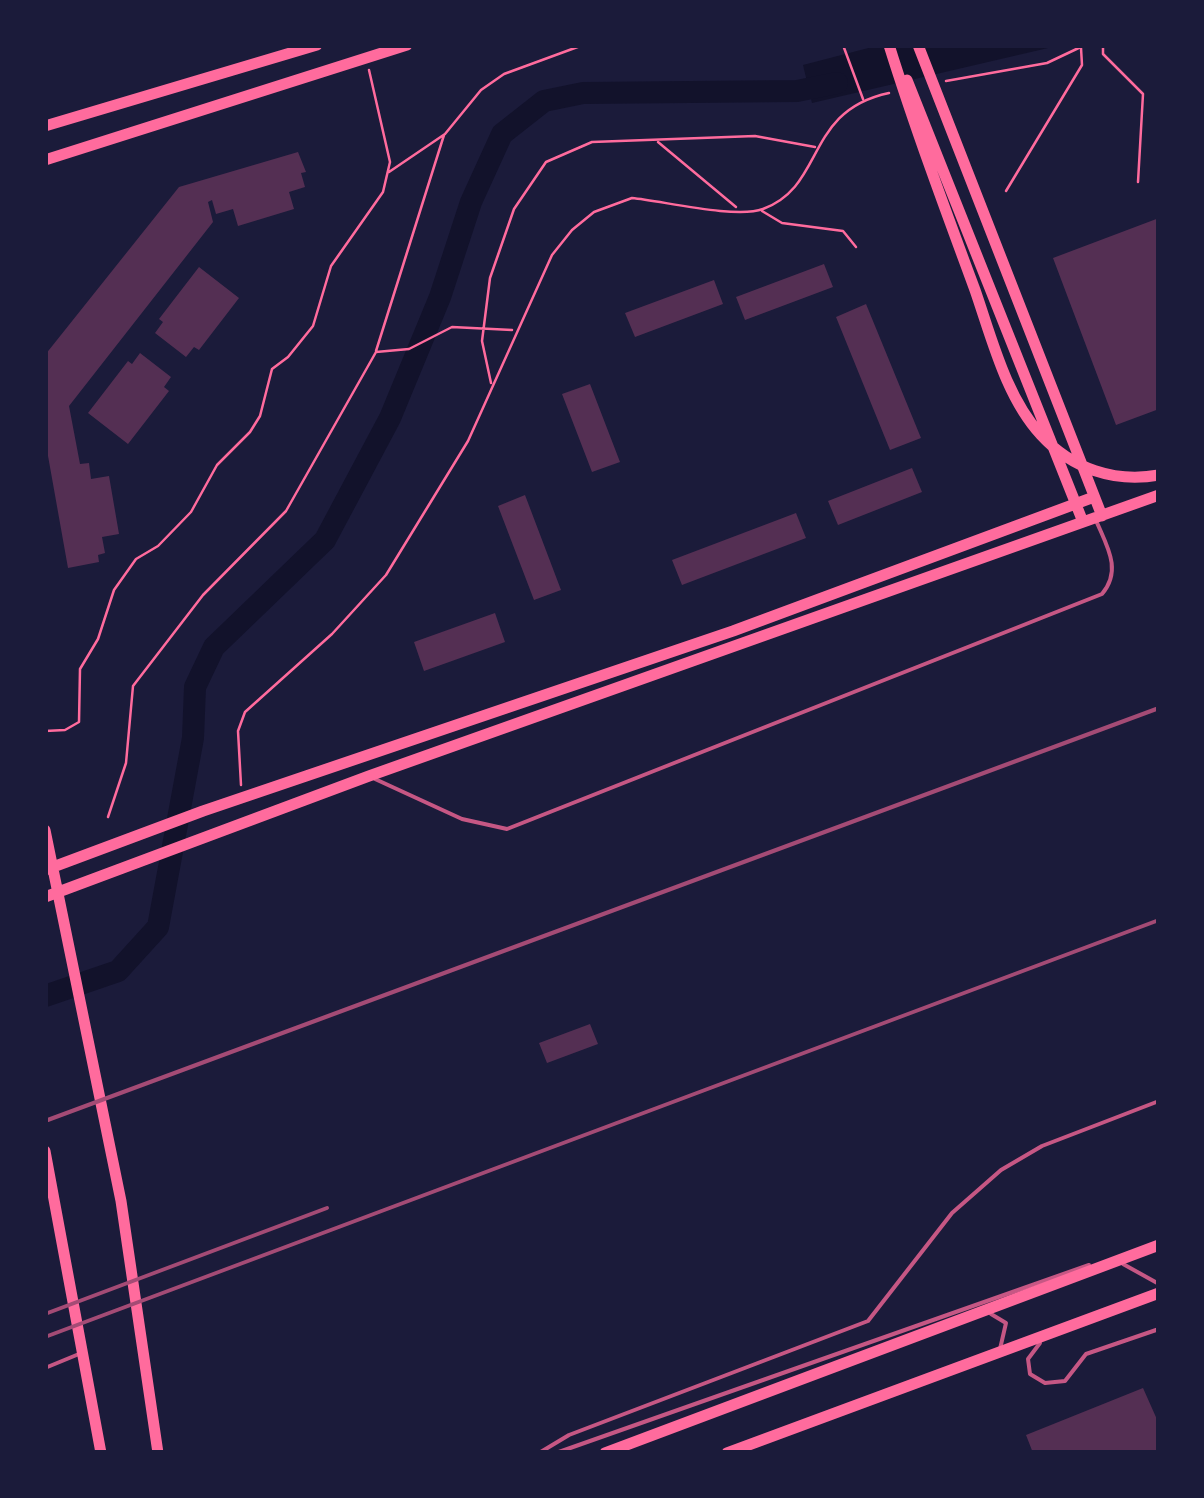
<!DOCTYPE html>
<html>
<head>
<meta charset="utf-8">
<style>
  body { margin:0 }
  #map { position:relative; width:1204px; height:1498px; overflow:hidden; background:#1b1b3a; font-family:Cabin,sans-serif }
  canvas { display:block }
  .frame { position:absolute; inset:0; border:48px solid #1b1b3a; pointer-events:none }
</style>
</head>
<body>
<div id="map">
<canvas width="1204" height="1498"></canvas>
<div class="frame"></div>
</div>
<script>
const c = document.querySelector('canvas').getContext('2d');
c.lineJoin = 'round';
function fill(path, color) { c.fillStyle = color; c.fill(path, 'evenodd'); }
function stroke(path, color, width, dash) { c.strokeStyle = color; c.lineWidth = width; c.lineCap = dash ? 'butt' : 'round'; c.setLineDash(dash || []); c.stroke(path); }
fill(new Path2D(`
  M880,45H1061L812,103L803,65Z`), '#12122b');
stroke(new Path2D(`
  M45,996L118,971L158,927L193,738L195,687L214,647L325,540L390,418L440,297L471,202L502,134L544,101L583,93L797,91L837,83`), '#12122b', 22);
fill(new Path2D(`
  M298,152L306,172L301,173L305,187L289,192L294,209L238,226L233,209L216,214L212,200L208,202L213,222L69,406L80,464L89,463L91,479L109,476L119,534L102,537L105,553L98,555L99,562L68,568L45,439V355L179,187Z
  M1159,218V409L1116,425L1053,258Z
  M824,264L833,287L745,320L736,297Z
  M199,267L239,298L199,350L194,347L186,357L155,333L163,322L159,319Z
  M714,280L723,304L635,337L625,313Z
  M866,304L921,438L890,450L836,317Z
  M140,353L171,377L164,387L169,391L128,444L88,413L128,361L132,364Z
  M590,384L620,462L592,472L562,394Z
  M912,468L922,492L838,525L828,501Z
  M525,495L561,590L534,600L498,506Z
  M796,513L806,538L682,585L672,560Z
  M495,613L505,642L424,671L414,642Z
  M590,1024L598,1044L547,1063L539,1043Z
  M1143,1388L1159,1424V1453H1033L1026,1435Z`), '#542f53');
stroke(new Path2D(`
  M843,45L863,99
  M1103,45V54L1143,94L1138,182
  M946,81L1047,63L1085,45
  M658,142L736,207
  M389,172L445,134L481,90L504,74L583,45
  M1006,191L1082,65L1081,48
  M762,211L782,223L843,231L856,247
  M376,351L444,135
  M491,383L482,341L490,278L514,209L546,162L592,142L755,136L815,147
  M45,731L65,730L79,722L80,669L98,639L114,590L136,559L158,546L191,512L217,465L250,432L260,416L272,369L288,357L313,326L331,266L383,192L390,162L369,70
  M241,785L238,731L245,712L332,634L386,575L468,441L552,255L572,230L594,212L632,198C663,201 736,219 763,209C826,186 804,111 889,93
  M108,817L126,763L133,686L203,595L286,511L376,352L409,349L452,327L512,330`), '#ff6b9d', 2.5);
stroke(new Path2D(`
  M375,779L462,819L507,829L1102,594C1123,569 1106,545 1095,518
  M1123,1264L1159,1284
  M991,1314L1006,1323L1000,1349
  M1040,1343L1028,1359L1030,1374L1045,1383L1065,1381L1086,1354L1159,1329
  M45,1368L79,1354
  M539,1453L569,1435L868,1321L952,1213L1001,1170L1042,1146L1159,1101
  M556,1453L1089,1265`), '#c65784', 4);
stroke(new Path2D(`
  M889,45C915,128 945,209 975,290C992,339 1006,397 1041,435C1072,469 1115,483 1159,475
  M918,45L1102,516
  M907,80L1083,522
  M45,126L317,45
  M45,160L407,45
  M45,830L121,1201L158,1453
  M45,870L203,811L733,631L1094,497
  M45,897L369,776L1159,495
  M45,1151L101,1453
  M605,1453L1159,1245
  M727,1453L1159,1293`), '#ff6b9d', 11);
stroke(new Path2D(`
  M45,1121L1159,708
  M45,1314L327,1208
  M45,1337L1159,920`), '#a44b75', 4);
</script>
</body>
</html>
